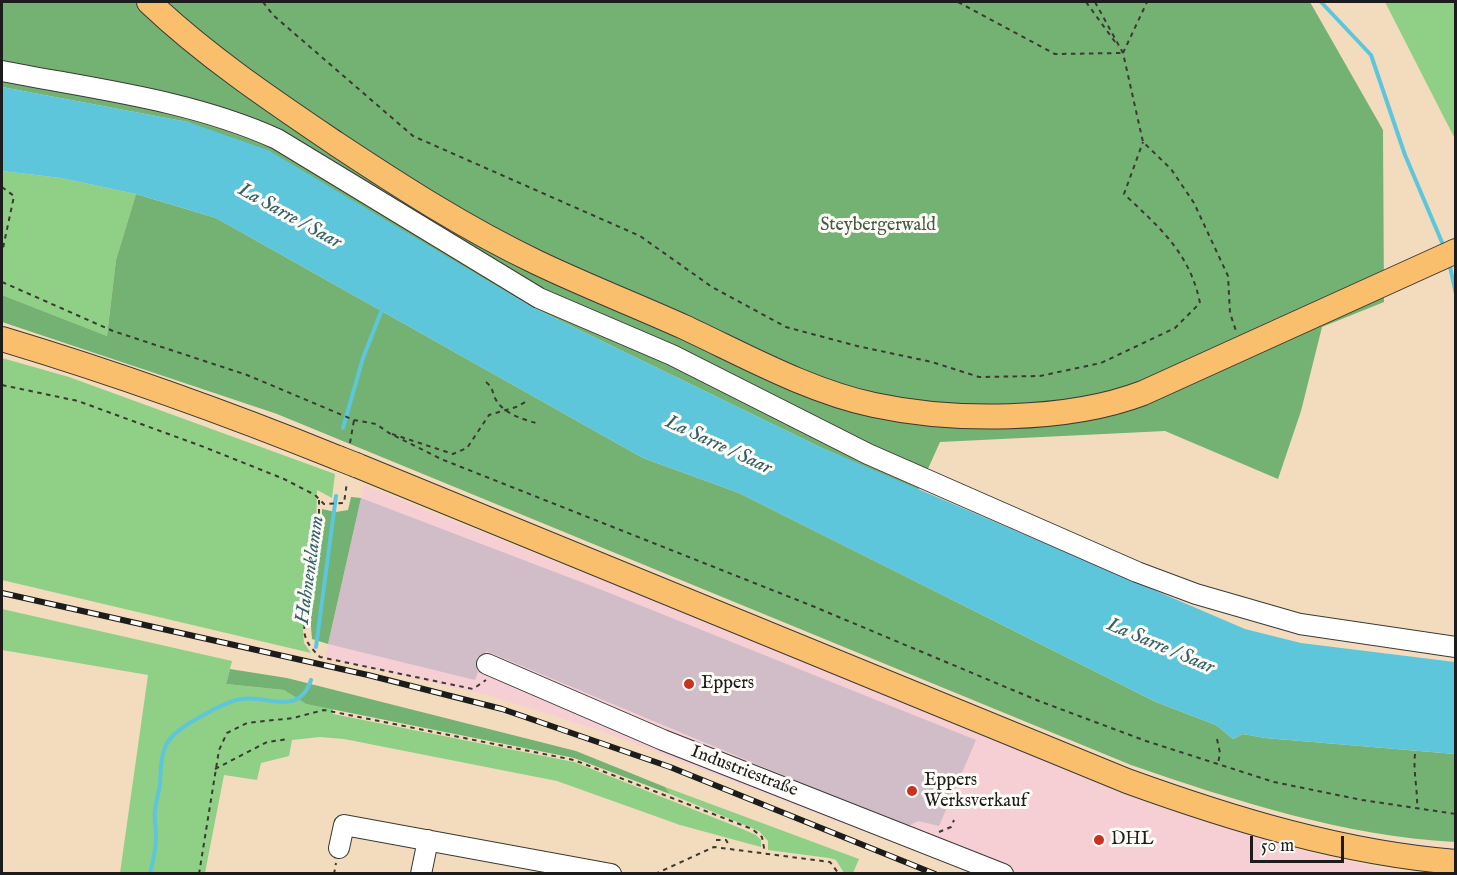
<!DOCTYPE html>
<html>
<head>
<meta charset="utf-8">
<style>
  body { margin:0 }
  #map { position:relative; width:1457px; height:875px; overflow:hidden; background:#f3dcbd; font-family:"IM FELL English",serif }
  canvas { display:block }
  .frame { position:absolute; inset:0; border:3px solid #1c1c1c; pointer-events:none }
  .scale { position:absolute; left:1250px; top:836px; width:94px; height:27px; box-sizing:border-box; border:3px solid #1c1c1c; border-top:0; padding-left:8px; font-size:18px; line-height:21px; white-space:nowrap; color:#1c1c1c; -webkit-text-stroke:4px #fdfcf7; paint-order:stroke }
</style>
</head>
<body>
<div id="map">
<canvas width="1457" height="875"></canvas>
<div class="frame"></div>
<div class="scale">50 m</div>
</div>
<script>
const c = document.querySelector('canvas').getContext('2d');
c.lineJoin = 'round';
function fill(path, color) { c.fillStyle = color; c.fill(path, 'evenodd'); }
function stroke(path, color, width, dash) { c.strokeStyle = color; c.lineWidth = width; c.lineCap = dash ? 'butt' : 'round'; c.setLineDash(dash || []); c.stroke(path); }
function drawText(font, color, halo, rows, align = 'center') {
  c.font = font + ' "IM FELL English",serif'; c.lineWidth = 6; c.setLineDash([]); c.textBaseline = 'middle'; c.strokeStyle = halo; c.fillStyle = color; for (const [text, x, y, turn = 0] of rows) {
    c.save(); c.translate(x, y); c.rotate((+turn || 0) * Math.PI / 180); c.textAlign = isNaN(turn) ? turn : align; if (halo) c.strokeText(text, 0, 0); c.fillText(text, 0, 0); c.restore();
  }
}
fill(new Path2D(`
  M364,485L1186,813L1304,851L1403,873H972L595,729L487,695L325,658Z`), '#f6cfd5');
fill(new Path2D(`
  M361,498L602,590L976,740L939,826L918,821L908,826L885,818L486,651L475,680L328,644Z`), '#d1bdc8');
fill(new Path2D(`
  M1385,2H1455V139Z
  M2,171L61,178L136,194L116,260L107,336L2,295Z
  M2,358L69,377L335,474L332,498L317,490L316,531L307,562L303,631L304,643L311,653L2,580Z
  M2,609L232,661L226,684L284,690L306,704L333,709V714L574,762L740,828L756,835L761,840V847L680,825L557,781L344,739L320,737L292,740L289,756L261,763L257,780L224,775L205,873H120L148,675L2,650Z
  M665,787L859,859L853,873H844L836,860L829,858L768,850V841L759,831L670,794Z`), '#8fcf86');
fill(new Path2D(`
  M2,2H1310L1383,130L1384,302L1322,327L1301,411L1278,479L1165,431L940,442L918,491L820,447L532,307L422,243L188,122L2,87Z
  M136,194L216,218L643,458L739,493L1156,702L1216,725L1233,739L1243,734L1265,738L1455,754V842C1343,836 1236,801 1131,765L277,414L2,322V295L107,336L116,260Z
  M351,497L361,498L328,644L312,639L310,615L314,562L322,533V509L336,512L348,510Z
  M230,669L287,678L576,751L665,787L670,794L574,758L306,704L284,690L226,684Z`), '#73b273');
fill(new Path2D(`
  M2,87L188,122L268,150L532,307L820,447L1245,629L1301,643L1455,662V754L1265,738L1243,734L1233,739L1216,725L1156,702L739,493L643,458L216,218L136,194L61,178L2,171Z`), '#5dc6da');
stroke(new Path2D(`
  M1321,2L1371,55L1405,155L1444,247
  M1449,262L1456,294
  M343,428L363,358L383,307
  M316,647L336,496
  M150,874C153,861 156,850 156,838C156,829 154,819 155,810C156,801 159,793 160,783C161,769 160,752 170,739C180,726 224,702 241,699C268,694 298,718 311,680`), '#5dc6da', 4);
const minor = new Path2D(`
  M2,71C94,89 191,100 277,139L539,298L672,355L868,454L1137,572L1196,594L1300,624L1456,647
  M487,664L663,740L1003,874
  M339,848L344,825L611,874
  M421,874L428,840`);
const major = new Path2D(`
  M149,2C206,56 270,99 335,143C400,186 465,228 536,262C584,285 635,305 684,327C744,355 808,391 874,405C953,422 1067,422 1143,393L1456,251
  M2,339C115,373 227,413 338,458
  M356,465L1127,781C1232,819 1343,853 1456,862`);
stroke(minor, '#3c3934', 22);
stroke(major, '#3c3934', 26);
stroke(new Path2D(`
  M263,2L273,15L413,136L640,236L712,287L786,327L857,346L932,362L979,377L1040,376L1101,363L1175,328L1200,303C1190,253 1159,227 1124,194L1143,142
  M958,2L1055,54L1122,53
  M1086,2L1118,46
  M1095,2L1123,53L1143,142L1171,169L1194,203L1228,276L1230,313L1236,331
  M1123,53L1147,2
  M2,187L14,196L2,253
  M2,282L113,331L247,375L354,420L376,424L389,433L441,459L810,605L1039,701L1146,741L1274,782L1362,800L1456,814
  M486,382C493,388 492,391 495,398C502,413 522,419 536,423
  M2,385L78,401L204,447L284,479L315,495L324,504L344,503L347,482
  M392,434L453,454L467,448L489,415L516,407L529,400
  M350,443L354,420
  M319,500V532L310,562L304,631C306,643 311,648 320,657L473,689L486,680
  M1217,739L1220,753L1218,764
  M1415,754C1413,773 1418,790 1417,809
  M215,769L267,742L289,739
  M939,832L951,827L954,820
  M716,840H726L730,847
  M199,874L219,750L227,733L247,723L293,718L324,710L574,760L752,829L762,837L765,853
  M334,874L336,863
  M655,874L714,847L830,862L839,874`), '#3c3934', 2, [4.5, 4.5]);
stroke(minor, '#fff', 20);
stroke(major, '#f9bf6c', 24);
const rail = new Path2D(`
  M2,593L368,675L502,709L670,767L935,874`);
stroke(rail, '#1c1c1c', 6);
stroke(rail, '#fdfcf7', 4, [11]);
const majorBridge = new Path2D(`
  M338,458L356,465`);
stroke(majorBridge, '#3c3934', 26, []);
stroke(majorBridge, '#f9bf6c', 24);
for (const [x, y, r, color] of [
  [689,684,6,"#c8321e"],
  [912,791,6,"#c8321e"],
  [1099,840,6,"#c8321e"]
]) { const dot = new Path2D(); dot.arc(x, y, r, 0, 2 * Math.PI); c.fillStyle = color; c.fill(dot); stroke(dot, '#fdfcf7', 2); }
drawText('18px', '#445b41', '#fdfcf7', [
  ["Steybergerwald",878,226]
]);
drawText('18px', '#1c1c1c', '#fdfcf7', [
  ["Eppers",701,684],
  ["Eppers",924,781],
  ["Werksverkauf",924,802],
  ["DHL",1111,840]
], 'left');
drawText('18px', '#1c1c1c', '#fdfcf7', [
  ["Industriestraße",744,772,21]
]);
drawText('italic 20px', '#366068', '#fdfcf7', [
  ["La Sarre / Saar",289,217,29],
  ["La Sarre / Saar",718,446,25],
  ["Hahnenklamm",311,570,-82],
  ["La Sarre / Saar",1160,647,23]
]);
</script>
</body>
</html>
